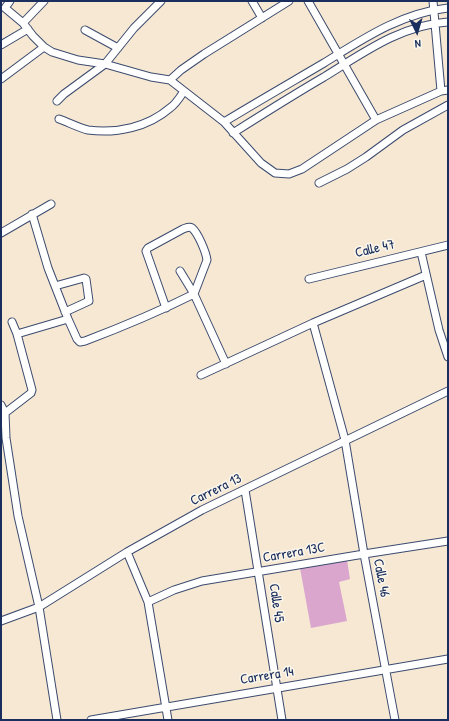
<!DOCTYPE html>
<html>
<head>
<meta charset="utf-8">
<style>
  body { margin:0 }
  #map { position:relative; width:449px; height:721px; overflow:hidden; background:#f6e8d2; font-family:"Patrick Hand",sans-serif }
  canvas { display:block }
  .frame { position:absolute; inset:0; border:2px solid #1b2f5e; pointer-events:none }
  .north { position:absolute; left:397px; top:12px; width:40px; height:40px; -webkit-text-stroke:3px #fbf7ec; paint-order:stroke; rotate:175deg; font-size:11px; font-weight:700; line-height:16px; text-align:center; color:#1b2f5e }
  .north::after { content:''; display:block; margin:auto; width:14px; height:18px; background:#1b2f5e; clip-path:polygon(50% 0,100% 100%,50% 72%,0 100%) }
</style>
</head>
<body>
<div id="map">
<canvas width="449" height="721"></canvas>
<div class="frame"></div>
<div class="north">N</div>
</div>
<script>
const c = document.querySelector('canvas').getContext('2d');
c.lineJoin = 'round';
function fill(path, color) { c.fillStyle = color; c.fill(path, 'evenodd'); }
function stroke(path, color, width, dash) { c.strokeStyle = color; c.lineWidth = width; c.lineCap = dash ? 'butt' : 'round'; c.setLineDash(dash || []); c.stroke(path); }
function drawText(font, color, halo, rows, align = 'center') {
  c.font = font + ' "Patrick Hand",sans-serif'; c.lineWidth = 3; c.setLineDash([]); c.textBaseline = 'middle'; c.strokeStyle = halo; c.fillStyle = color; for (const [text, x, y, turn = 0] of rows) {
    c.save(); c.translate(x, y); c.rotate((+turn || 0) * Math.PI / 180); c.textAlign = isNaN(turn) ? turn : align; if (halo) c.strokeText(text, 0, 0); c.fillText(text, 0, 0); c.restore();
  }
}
fill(new Path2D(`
  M347,560L350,579L339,582L347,621L311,628L300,568Z`), '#daa6ce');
const minor = new Path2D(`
  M10,1L5,8L23,23L33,36L44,47L52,52L78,60L105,64L151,77L170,80L224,122L261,163L275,173L289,174L302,169L376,120L441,91L448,90
  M252,1L262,18
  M308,1L376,120
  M433,1L441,91
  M23,23L44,1
  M85,30L118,48
  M1,45L28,29
  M1,79L44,47
  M170,80L181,70L204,54L289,1
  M57,101L64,94L105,64L134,28L161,1
  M59,119C68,122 79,128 88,130C117,134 148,127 170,108C176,104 180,97 184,91
  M224,122C257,102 290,83 324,63C363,39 401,13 448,8
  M233,133C263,114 293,95 324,77C363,53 401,25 448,22
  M319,183L347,169L366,157L403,130L448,105
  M32,214L48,268L68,319L77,339L80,342L85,341C122,327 158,312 194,294L207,260C206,252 198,233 192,228C189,226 186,228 183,229L148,248L146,251L166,308
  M1,233L51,204
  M421,252L439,330L448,357
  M180,271L194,294L226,364
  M309,279L448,245
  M55,286L84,278L86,279L89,301L65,312
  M313,323L426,275
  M17,334L68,319
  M201,375L313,323L345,440L364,554L395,720
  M1,405L5,413L6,438L18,516L39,607L57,720
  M5,413L31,393L32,390L17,334L12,322
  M245,490L282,720
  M127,552L148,602L168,720
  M148,602L174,590L202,581L364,554L448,541
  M1,621L39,607L127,552L202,510L448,391
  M91,720L448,659`);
stroke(minor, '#3c4b6f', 9);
stroke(minor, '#fff', 7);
drawText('14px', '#1b2f5e', '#fbf7ec', [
  ["Calle 47",375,249,-13],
  ["Carrera 13",216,490,-26],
  ["Carrera 13C",294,553,-10],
  ["Calle 46",381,578,79],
  ["Calle 45",276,603,82],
  ["Carrera 14",267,676,-9]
]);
</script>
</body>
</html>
